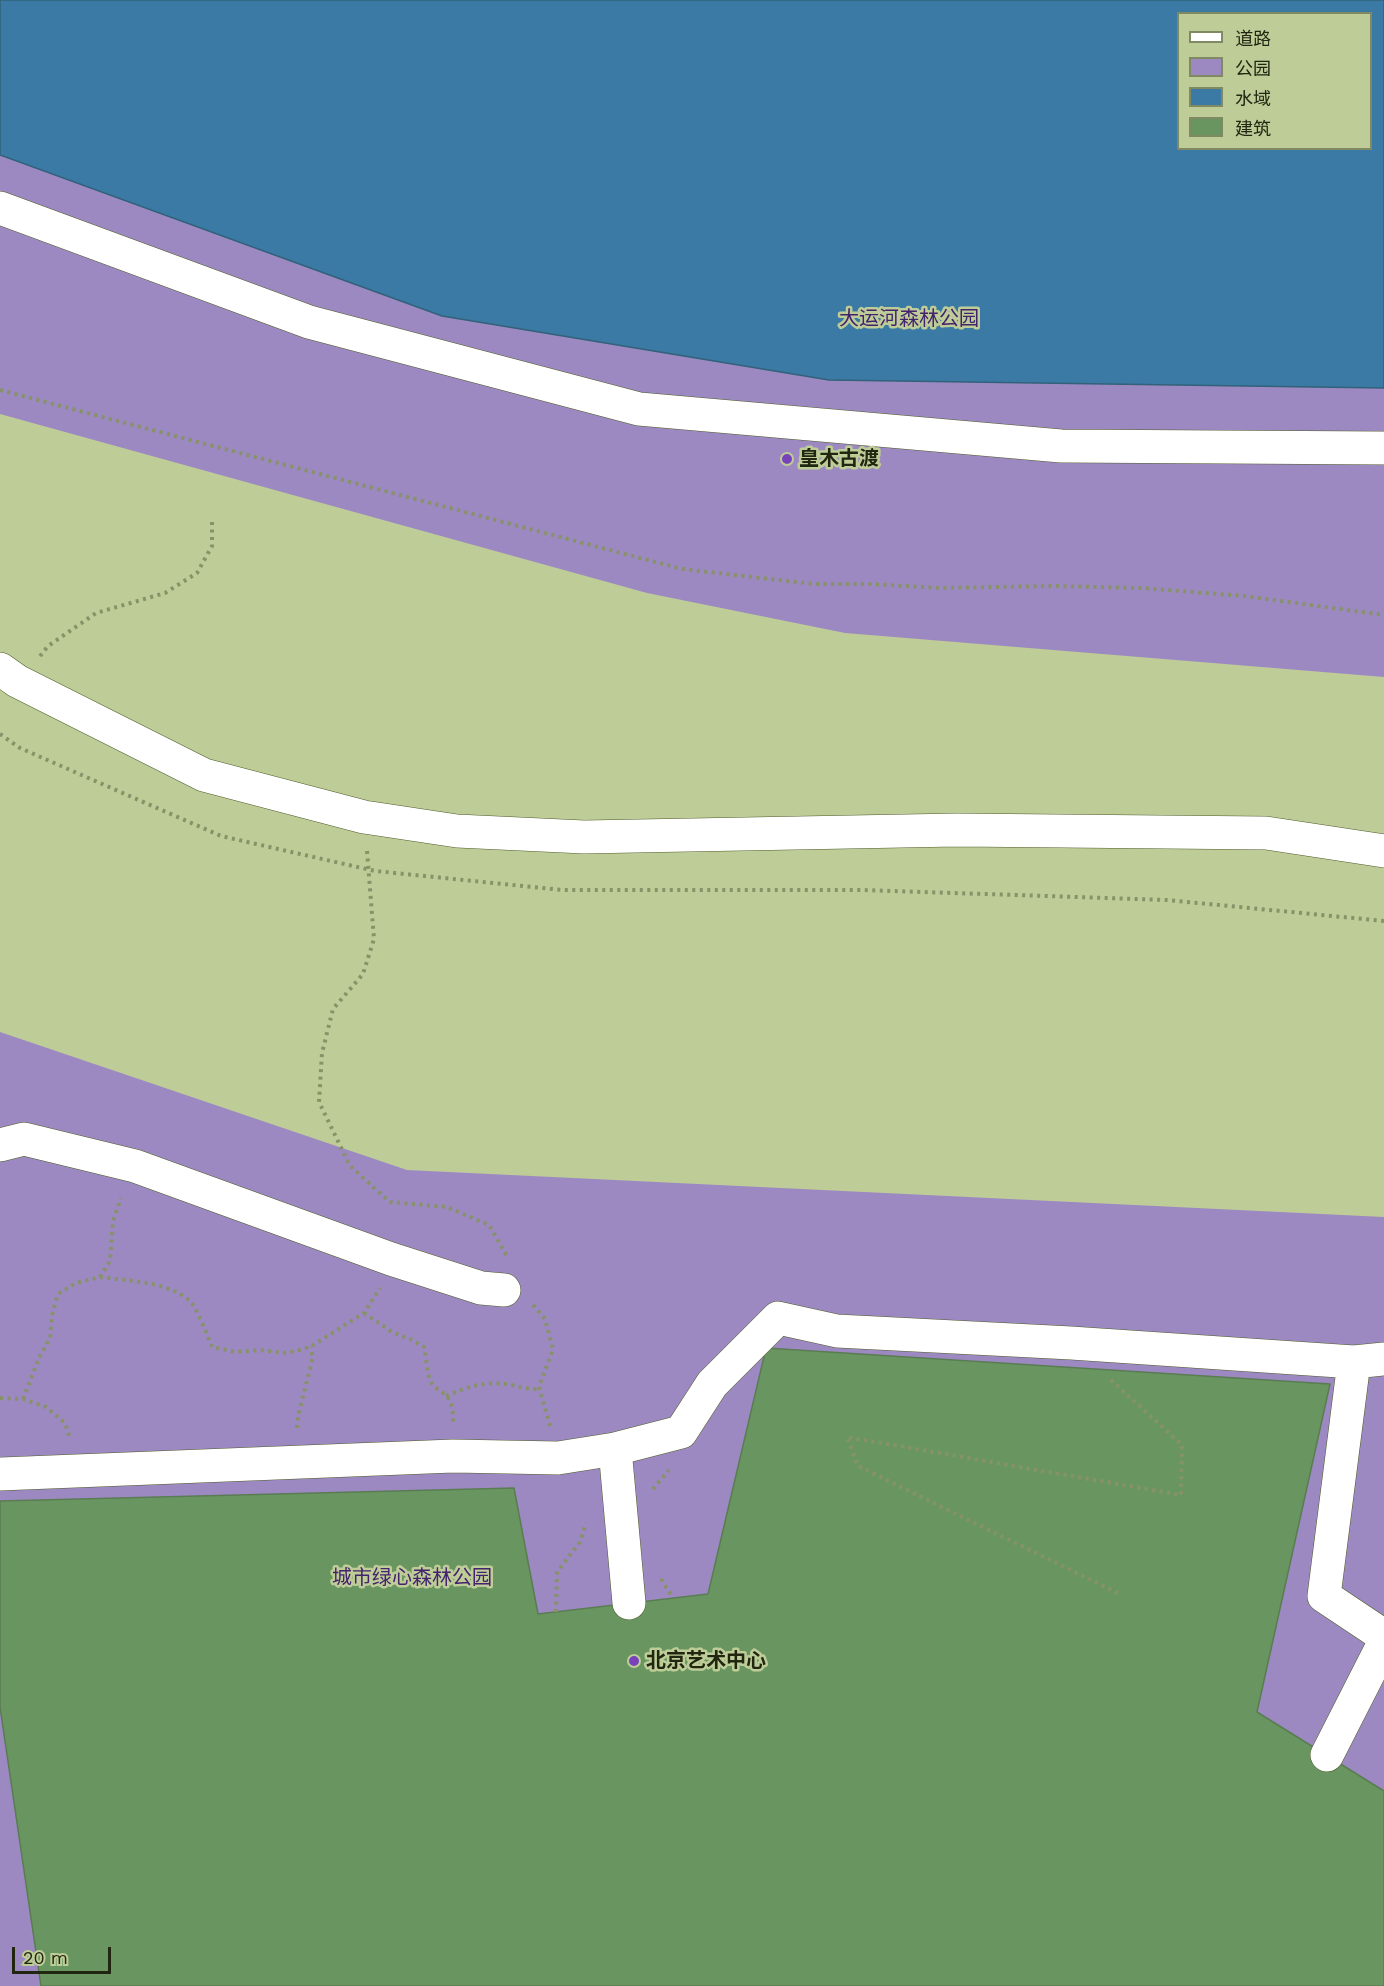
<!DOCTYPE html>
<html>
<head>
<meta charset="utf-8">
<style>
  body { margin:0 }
  #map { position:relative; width:1384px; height:1986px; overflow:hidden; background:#becd98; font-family:"Work Sans","Noto Sans SC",sans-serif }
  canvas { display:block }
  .legend { position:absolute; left:1177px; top:12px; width:195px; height:138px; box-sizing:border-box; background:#becd98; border:2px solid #7f8a62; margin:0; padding:8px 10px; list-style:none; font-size:18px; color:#212611 }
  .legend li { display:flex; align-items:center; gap:12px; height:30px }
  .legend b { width:30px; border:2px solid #7f8a62 }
  .scale { position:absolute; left:12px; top:1947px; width:99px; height:27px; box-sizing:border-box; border:3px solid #212611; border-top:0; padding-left:8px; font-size:18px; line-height:21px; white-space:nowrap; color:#212611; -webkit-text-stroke:4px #becd98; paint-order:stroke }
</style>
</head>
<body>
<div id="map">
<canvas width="1384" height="1986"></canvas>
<ul class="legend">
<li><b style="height:8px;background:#fff"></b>道路</li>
<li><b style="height:16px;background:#9d89c1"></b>公园</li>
<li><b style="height:16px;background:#3a7aa5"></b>水域</li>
<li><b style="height:16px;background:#699660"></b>建筑</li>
</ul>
<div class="scale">20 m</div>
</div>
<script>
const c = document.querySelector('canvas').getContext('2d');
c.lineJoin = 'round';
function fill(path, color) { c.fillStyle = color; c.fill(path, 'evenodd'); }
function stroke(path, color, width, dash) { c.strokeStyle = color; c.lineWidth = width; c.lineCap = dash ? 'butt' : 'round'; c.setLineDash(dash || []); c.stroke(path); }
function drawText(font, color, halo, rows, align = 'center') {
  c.font = font + ' "Work Sans","Noto Sans SC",sans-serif'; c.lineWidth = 5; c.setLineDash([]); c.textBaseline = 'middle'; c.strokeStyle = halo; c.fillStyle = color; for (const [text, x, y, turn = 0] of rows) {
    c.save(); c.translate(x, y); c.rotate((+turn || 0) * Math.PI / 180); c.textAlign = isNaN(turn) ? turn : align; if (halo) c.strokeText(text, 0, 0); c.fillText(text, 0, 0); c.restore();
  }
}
fill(new Path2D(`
  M0,0H1384V677L845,633L647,593L0,414ZM1178,14H1370V148H1178Z
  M0,1032L407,1170L1384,1217V1986H0Z`), '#9d89c1');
const water = new Path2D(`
  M0,0H1384V388L829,380L442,316L0,155ZM1178,14H1370V148H1178Z`);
fill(water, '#3a7aa5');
stroke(water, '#326179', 1.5);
const building = new Path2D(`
  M766,1348L1330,1384L1257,1712L1384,1791V1986H41L0,1707V1501L514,1488L538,1614L708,1594Z`);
fill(building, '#699660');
stroke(building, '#5a7c53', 1.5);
const minor = new Path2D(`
  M0,208L309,322L639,409L1061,446L1384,448
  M0,669L17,681L204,775L364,817L457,831L584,837L957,830L1266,833L1384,851
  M0,1145L24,1139L135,1166L391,1259L481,1288L504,1290
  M1354,1362L1384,1359
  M615,1449L629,1603
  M0,1474L453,1456L558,1458L615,1449L681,1432L712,1384L778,1318L837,1331L1071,1343L1354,1362L1324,1596L1384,1636
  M1327,1755L1384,1643`);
stroke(minor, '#4f5b2a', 34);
stroke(new Path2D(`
  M0,390L682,569L814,584H871L939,588L1054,586L1142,588L1244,596L1384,615
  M40,656L48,646L96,613L165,593L197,573L212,546V520
  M0,734L20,748L221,836L375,871L563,890H862L1167,900L1384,921
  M367,851L374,939L363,974L333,1009L322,1053L319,1102L350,1166L390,1202L447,1207L489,1225L507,1256
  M100,1277C128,1281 167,1281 190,1301C196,1306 208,1337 212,1347L236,1352L259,1350L287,1353L310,1347L364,1313L380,1288
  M533,1305L545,1319L553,1349L539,1387L550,1426
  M364,1313L392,1332L412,1340L424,1347C427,1359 426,1373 432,1384C435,1388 439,1390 443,1393C453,1401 453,1411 453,1423
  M1111,1380L1182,1445L1181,1495L847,1437L858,1466L1120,1594
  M446,1396C467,1387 484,1381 507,1384C518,1386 528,1390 540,1389
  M0,1398L23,1399L46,1407L65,1423L70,1439
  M23,1399L39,1358L50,1338L52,1315L58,1294L76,1283L100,1277L110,1261L113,1221L121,1198
  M297,1428L298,1416L313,1357L310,1347
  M653,1489L669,1470
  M661,1579L673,1598
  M556,1612L557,1572L580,1542L586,1523`), '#879269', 4, [3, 4.5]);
stroke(minor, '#fff', 33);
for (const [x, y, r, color] of [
  [787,459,6,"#7843ba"],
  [634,1661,6,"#7843ba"]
]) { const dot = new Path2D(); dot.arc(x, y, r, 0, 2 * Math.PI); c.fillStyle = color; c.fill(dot); stroke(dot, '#becd98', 2); }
drawText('20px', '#44236d', '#becd98', [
  ["大运河森林公园",909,319],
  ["城市绿心森林公园",412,1578]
]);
drawText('bold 20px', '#212611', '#becd98', [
  ["皇木古渡",799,459],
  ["北京艺术中心",646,1661]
], 'left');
</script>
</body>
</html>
